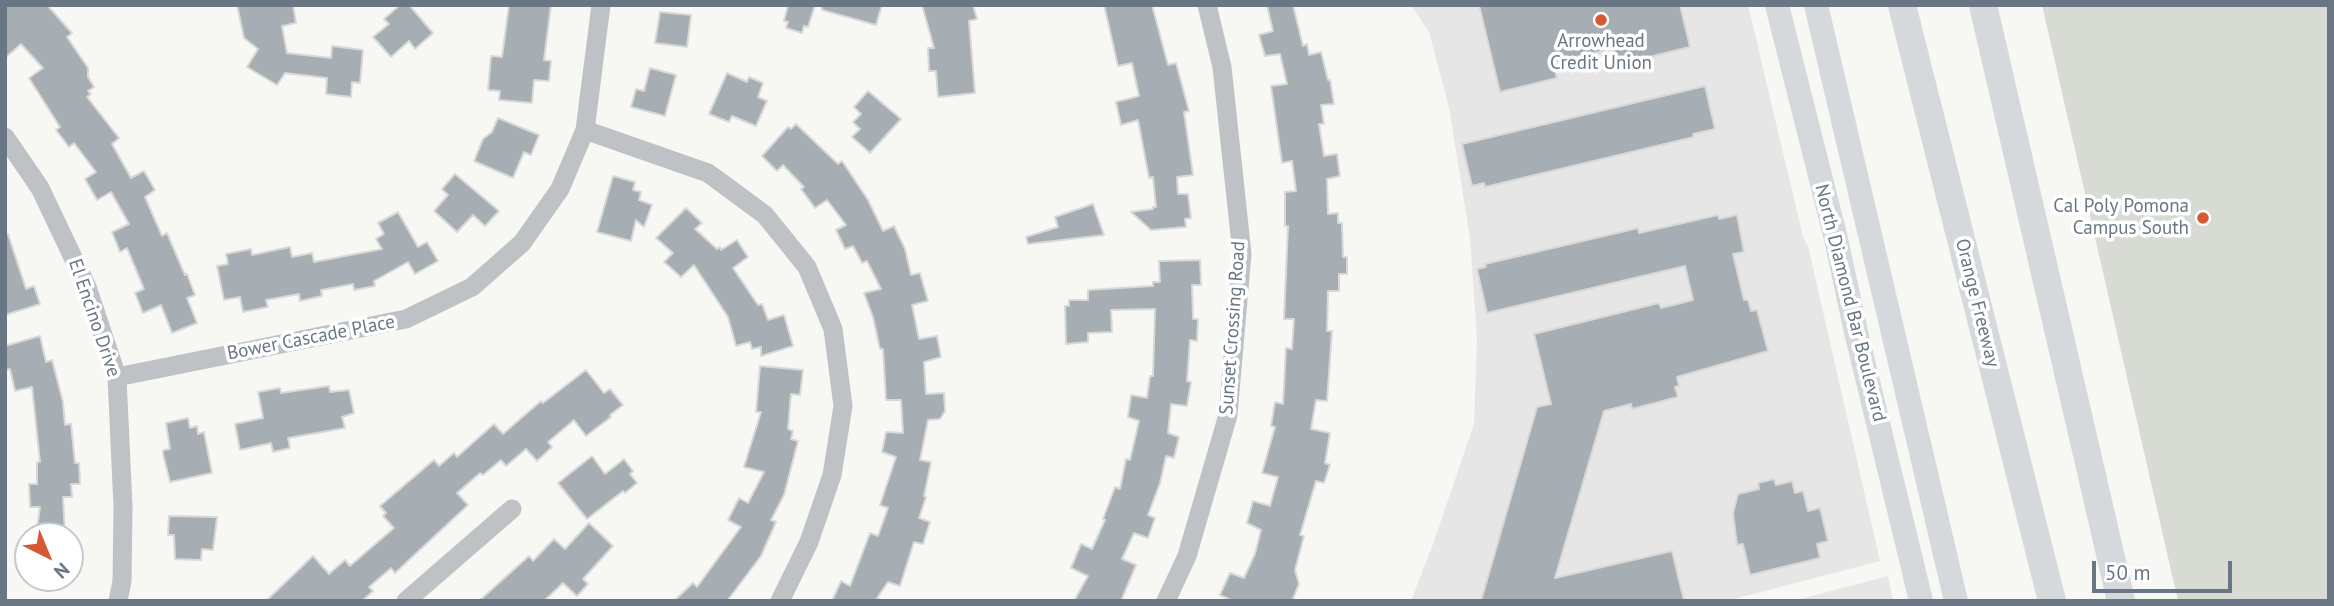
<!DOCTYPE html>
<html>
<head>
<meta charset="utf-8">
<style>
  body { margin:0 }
  #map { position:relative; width:2334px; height:606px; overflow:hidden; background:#f7f7f4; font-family:"PT Sans",sans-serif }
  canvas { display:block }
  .frame { position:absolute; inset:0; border:7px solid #687783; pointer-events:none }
  .north { position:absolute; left:14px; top:522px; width:70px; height:70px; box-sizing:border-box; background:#fff; border:2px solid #c3c9cd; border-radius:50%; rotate:137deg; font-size:19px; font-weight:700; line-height:28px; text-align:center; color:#687783 }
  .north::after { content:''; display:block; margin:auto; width:24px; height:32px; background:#d65835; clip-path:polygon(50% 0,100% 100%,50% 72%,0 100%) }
  .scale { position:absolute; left:2092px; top:561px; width:140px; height:32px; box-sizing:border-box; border:4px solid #687783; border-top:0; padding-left:9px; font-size:21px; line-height:24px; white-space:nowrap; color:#687783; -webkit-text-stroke:5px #fff; paint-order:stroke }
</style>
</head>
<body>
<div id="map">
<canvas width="2334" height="606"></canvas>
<div class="frame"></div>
<div class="north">N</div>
<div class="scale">50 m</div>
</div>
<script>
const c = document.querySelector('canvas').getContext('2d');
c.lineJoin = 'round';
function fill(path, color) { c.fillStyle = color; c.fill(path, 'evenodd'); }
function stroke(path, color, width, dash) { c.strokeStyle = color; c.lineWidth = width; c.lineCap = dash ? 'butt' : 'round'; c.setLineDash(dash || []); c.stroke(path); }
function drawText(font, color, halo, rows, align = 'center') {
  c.font = font + ' "PT Sans",sans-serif'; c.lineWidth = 7; c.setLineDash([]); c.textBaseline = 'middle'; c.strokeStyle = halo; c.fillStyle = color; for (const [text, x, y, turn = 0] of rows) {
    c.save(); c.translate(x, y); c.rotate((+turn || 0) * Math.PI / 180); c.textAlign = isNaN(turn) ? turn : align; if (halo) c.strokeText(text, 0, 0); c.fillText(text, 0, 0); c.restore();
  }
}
fill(new Path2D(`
  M1411,5H1748L1803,237L1808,246L1880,561L1726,601H1411L1432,547L1474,424L1477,338L1470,238L1449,107L1429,32Z
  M1888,576L1893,601H1793Z`), '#e5e6e5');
fill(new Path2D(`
  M2042,5H2329V601H2178Z`), '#d7dbd4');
const building = new Path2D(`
  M5,5H47L72,33L67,37L88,68V77L94,87L88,91L91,94L87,97L119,138L112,144L131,178L144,171L155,190L145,197L162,236L167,233L185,275L187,274L195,295L187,298L197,323L172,333L161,305L143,313L135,293L144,289L127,248L120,252L112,232L129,224L111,192L97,200L85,179L96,172L74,143L69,147L56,130L60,127L29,78L43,68L21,44L5,58Z
  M237,5H293L296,23L282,26L287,53L331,58L332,46L363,50L360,83L352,82L351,97L326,94L327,78L285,73L277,85L247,67L258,49L244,38Z
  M400,5H409L433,33L415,49L409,41L391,57L373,37L389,24L384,19Z
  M509,5H551L544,60L551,61L549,81L534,80L532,103L499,100L500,91L488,90L491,56L502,57Z
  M788,5H815L808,27L804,26L802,33L786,28L788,22L784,21Z
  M822,5H882L876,25L822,10Z
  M922,5H973L977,19L969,21L975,93L938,97L936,71H929L928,48H934Z
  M1104,5H1152L1168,65L1176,63L1189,111L1184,112L1193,175L1177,177L1178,194H1188L1191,218L1185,219L1186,227L1151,230L1131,212L1153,209V207H1156L1153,177L1149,178L1138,120L1121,125L1116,102L1139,96L1132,63L1118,66Z
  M1267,5H1293L1303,46L1307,44L1309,55L1321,52L1328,80H1330L1334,104L1321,105L1324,124H1319L1324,156L1337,154L1340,176L1327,179L1328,214L1338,213V223H1342L1343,257H1347V274H1339V291H1328L1327,331H1332L1327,401L1316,400L1311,429L1330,433L1325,463L1330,465L1324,483L1316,481L1300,535L1304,536L1295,570L1299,584L1292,601H1233L1220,595L1230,573L1244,578L1255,554L1261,530L1247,523L1253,501L1270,506L1278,477L1262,473L1275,427L1271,426L1275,402L1283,404L1286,348L1292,349L1294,319H1284L1288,226H1285V192L1296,191L1292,161L1282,163L1271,86L1287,84L1280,54L1265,56L1259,35L1273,31Z
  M1479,5H1680L1690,47L1616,65L1612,49L1553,62L1557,78L1500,92Z
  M660,12L691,15L687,47L655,43Z
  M650,68L676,75L665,116L631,107L636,89L644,91Z
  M727,73L747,82L749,77L763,83L758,97L767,101L756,126L732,116L729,122L709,114Z
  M1705,86L1715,129L1693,134L1694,137L1485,187L1484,183L1472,186L1462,144Z
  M868,91L901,119L870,153L852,137L860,129L853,122L861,114L854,107Z
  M498,118L539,135L531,155L524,152L513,178L474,161L483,139L492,132Z
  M796,124L838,164L842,161L868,200L883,231L894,226L905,249L911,275L920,273L928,301L912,305L919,339L937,336L941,357L924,362L926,394L944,393L945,411L940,419L928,420L920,460L931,462L924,496L926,497L919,518L930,522L923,544L914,542L900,586L888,582L877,598L882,601H832L841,581L850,586L870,533L878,536L888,508L880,505L896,457L882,452L886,432L903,433L901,400H886L883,349H880L873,317L864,293L881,289L867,261L862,263L853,246L845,249L836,230L846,225L827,200L815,208L801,189L804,187L783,165L777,171L762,156L788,127L791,129Z
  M455,174L499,211L485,226L473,215L457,232L434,211L448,195L442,189Z
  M613,176L635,182L633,190L641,192L639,200L652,205L644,227L636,220L631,241L597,232Z
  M1093,204L1104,235L1028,244L1026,237L1058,227L1055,217Z
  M686,208L702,223L695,229L717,249L720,247L721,250L737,240L748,257L733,268L758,305L762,304L768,320L784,315L793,346L761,356V347L752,349L750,342L736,346L728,317L694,265L681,277L664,262L673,253L656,238Z
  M398,212L418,247L427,242L438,261L415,274L408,262L374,281L375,286L354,290L353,284L321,290L322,296L300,301L299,294L266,300L268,307L243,312L240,297L224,300L217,266L228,264L226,254L251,249L252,255L290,247L292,257L312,253L314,262L382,249L376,239L384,234L378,223Z
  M1718,215L1719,219L1737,215L1744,252L1733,254L1744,300H1748L1751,311L1757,310L1768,351L1677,377L1679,386L1675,387L1678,397L1632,409L1631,404L1604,411L1555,578L1672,551L1684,601H1481L1537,407L1551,404L1534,334L1659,303L1661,308L1693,300L1685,266L1487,313L1477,269L1486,267L1485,264L1638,228L1639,233Z
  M8,234L26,289L34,286L40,304L5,315V235Z
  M1200,260L1201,285H1192L1193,319H1198L1197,341L1190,340L1187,381L1191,382L1187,406L1171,404L1168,433L1179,437L1174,458L1166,456L1160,483L1148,515L1155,518L1148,538L1134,533L1122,559L1136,565L1121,601H1074L1088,576L1071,568L1081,544L1092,549L1105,520L1103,519L1115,487L1120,489L1126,459L1130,460L1139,421L1128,417L1131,395L1147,398L1150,376H1153L1155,309L1111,310L1112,332L1088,333V342L1066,344L1065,306H1069V300H1088V290L1153,286V282H1160L1159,261Z
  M40,336L46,362L52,360L63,402L65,425L71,424L75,463H79L80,484H71L72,497H63L65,536H36L40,507H30L29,484H37V462H40L32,387L15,391L10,369L5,370V346Z
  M760,366L803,370L800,395L791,394L788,429L793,431L791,439L798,441L784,495L771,520L776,522L761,556L727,601H674L693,583L697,587L741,527L728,520L739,498L748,503L764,472L744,467L761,412H756Z
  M586,370L604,393L610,389L623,405L610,415L611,417L586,436L574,420L548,442L552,447L537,461L526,449L506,466L501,460L483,475L480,473L457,493L468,505L395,573L391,568L369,587L373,591L362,601H266L313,556L329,574L345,560L350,566L394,528L383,516L386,513L380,506L434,460L439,466L454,453L457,457L494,424L503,434L541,401L543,403Z
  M329,386L330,392L349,390L354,413L342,417L345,428L288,438L290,448L273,452L271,443L240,450L235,424L263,418L258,392L280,388L281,393Z
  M188,418L190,428L197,426L198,434L204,432L212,473L170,482L163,454V450L170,449L166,423Z
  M592,456L605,474L624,459L633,471L630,474L637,483L625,493L623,491L587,519L558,483Z
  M1774,479L1776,485L1792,481L1795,493L1803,491L1808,511L1820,508L1828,541L1817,544L1820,558L1750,575L1743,544L1737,545L1733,513L1738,494L1759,489L1758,483Z
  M169,516L217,517L213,550L202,549L201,560L175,559L174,535H168Z
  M589,523L613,546L583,579L588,584L577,596L563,583L544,601H479L529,556L533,561L554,539L565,549Z`);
fill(building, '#a6adb3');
stroke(building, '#d8d8d7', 2);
stroke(new Path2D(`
  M585,130L708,173L765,215L807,267L833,329L843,406L832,475L809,542L780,601
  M5,137L40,188L87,287L117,377L123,507L122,581L118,601
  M117,377L406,319L472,287L522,243L560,189L585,130L601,5
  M406,601L512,509
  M1166,601L1187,556L1228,415L1242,254L1222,67L1207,5`), '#bec2c5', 19);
stroke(new Path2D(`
  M1777,5L1836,239L1856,332L1921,601
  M1816,5L1956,601`), '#d5d9dc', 24);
stroke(new Path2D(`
  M1902,5L2052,601
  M1983,5L2121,601`), '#d5d9dc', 28);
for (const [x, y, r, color] of [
  [1601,20,7,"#d65835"],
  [2203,218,7,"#d65835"]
]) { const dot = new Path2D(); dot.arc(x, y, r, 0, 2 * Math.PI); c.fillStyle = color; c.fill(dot); stroke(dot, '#fff', 2.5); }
drawText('19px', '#687783', '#fff', [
  ["Arrowhead",1601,42],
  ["Credit Union",1601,64],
  ["Cal Poly Pomona",2189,207,"right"],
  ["Campus South",2189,229,"right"]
]);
drawText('19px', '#687783', '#fff', [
  ["North Diamond Bar Boulevard",1850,303,76],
  ["Orange Freeway",1977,303,76],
  ["El Encino Drive",94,318,71],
  ["Sunset Crossing Road",1233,328,-86],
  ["Bower Cascade Place",311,338,-11]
]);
</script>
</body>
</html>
